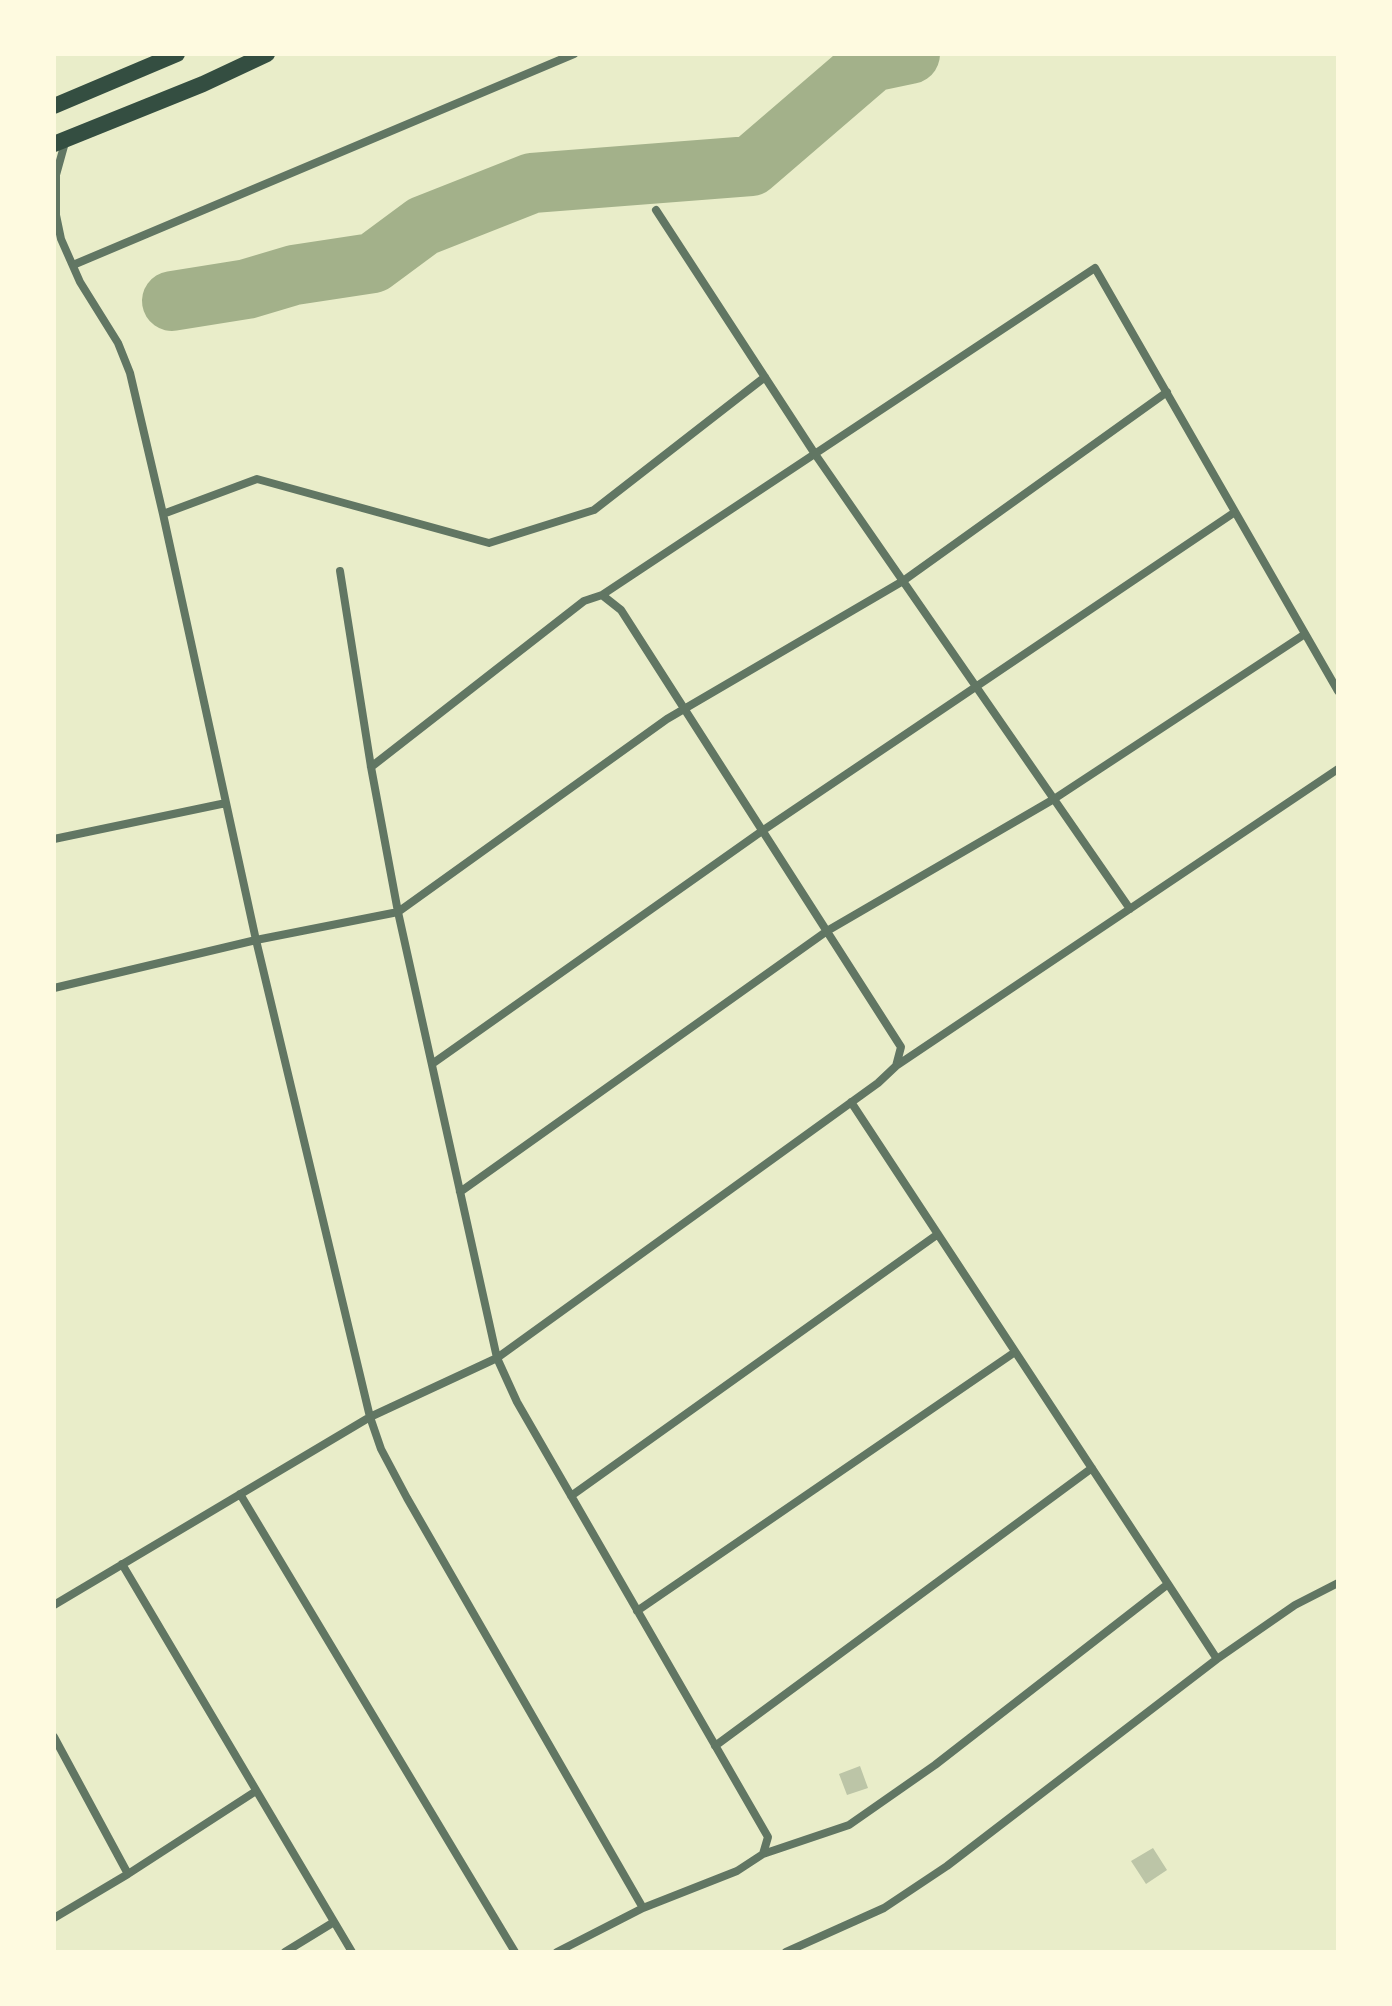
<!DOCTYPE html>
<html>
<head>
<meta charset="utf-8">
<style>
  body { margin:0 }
  #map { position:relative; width:1392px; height:2006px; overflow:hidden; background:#e9edc9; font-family:Montserrat,sans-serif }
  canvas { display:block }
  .frame { position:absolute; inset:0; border:56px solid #fefae0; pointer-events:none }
</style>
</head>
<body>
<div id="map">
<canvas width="1392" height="2006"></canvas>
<div class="frame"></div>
</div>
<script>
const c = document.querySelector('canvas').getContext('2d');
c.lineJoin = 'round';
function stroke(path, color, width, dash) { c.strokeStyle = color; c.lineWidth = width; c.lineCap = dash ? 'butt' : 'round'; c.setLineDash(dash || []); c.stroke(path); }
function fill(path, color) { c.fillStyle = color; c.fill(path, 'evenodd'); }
stroke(new Path2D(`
  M172,301L247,289L294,275L373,263L423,226L532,183L751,166L872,62L910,54`), '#a3b18a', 60);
fill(new Path2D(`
  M860,1766L868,1788L847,1795L839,1774Z
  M1153,1848L1167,1870L1146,1884L1131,1861Z`), '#bcc5a7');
stroke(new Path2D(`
  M66,139L56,175V215L61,239L80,282L118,343L130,373L163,514L256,940L370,1417L381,1449L407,1498L643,1908
  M656,210L815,454L1130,909
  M73,265L574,54
  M163,514L257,479L489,543L594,510L765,377
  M340,571L371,767L398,912L497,1358L517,1402L768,1837L763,1854L737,1871L643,1908L557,1952
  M602,595L1095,268L1338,691
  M54,839L226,803
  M54,988L256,940L398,912L667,719L903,581L1167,392
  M432,1064L762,831L1235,512
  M896,1066L1338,769
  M460,1192L827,931L1054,799L1305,634
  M240,1494L515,1952
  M571,1496L938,1234
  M122,1564L352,1952
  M1168,1584L1217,1659
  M54,1605L370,1417L497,1358L878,1083L896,1066L901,1047L621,610L602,595L584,601L371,767
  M637,1611L1015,1352
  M54,1737L128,1874
  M715,1746L1092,1468
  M763,1854L849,1825L935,1765L1168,1584L851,1102
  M54,1918L128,1874L256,1791
  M285,1952L334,1922
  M786,1952L884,1908L947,1866L1217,1659L1295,1605L1338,1583`), '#617663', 8);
stroke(new Path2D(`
  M54,106L177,54
  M54,144L203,84L267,54`), '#344e41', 16);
</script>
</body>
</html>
